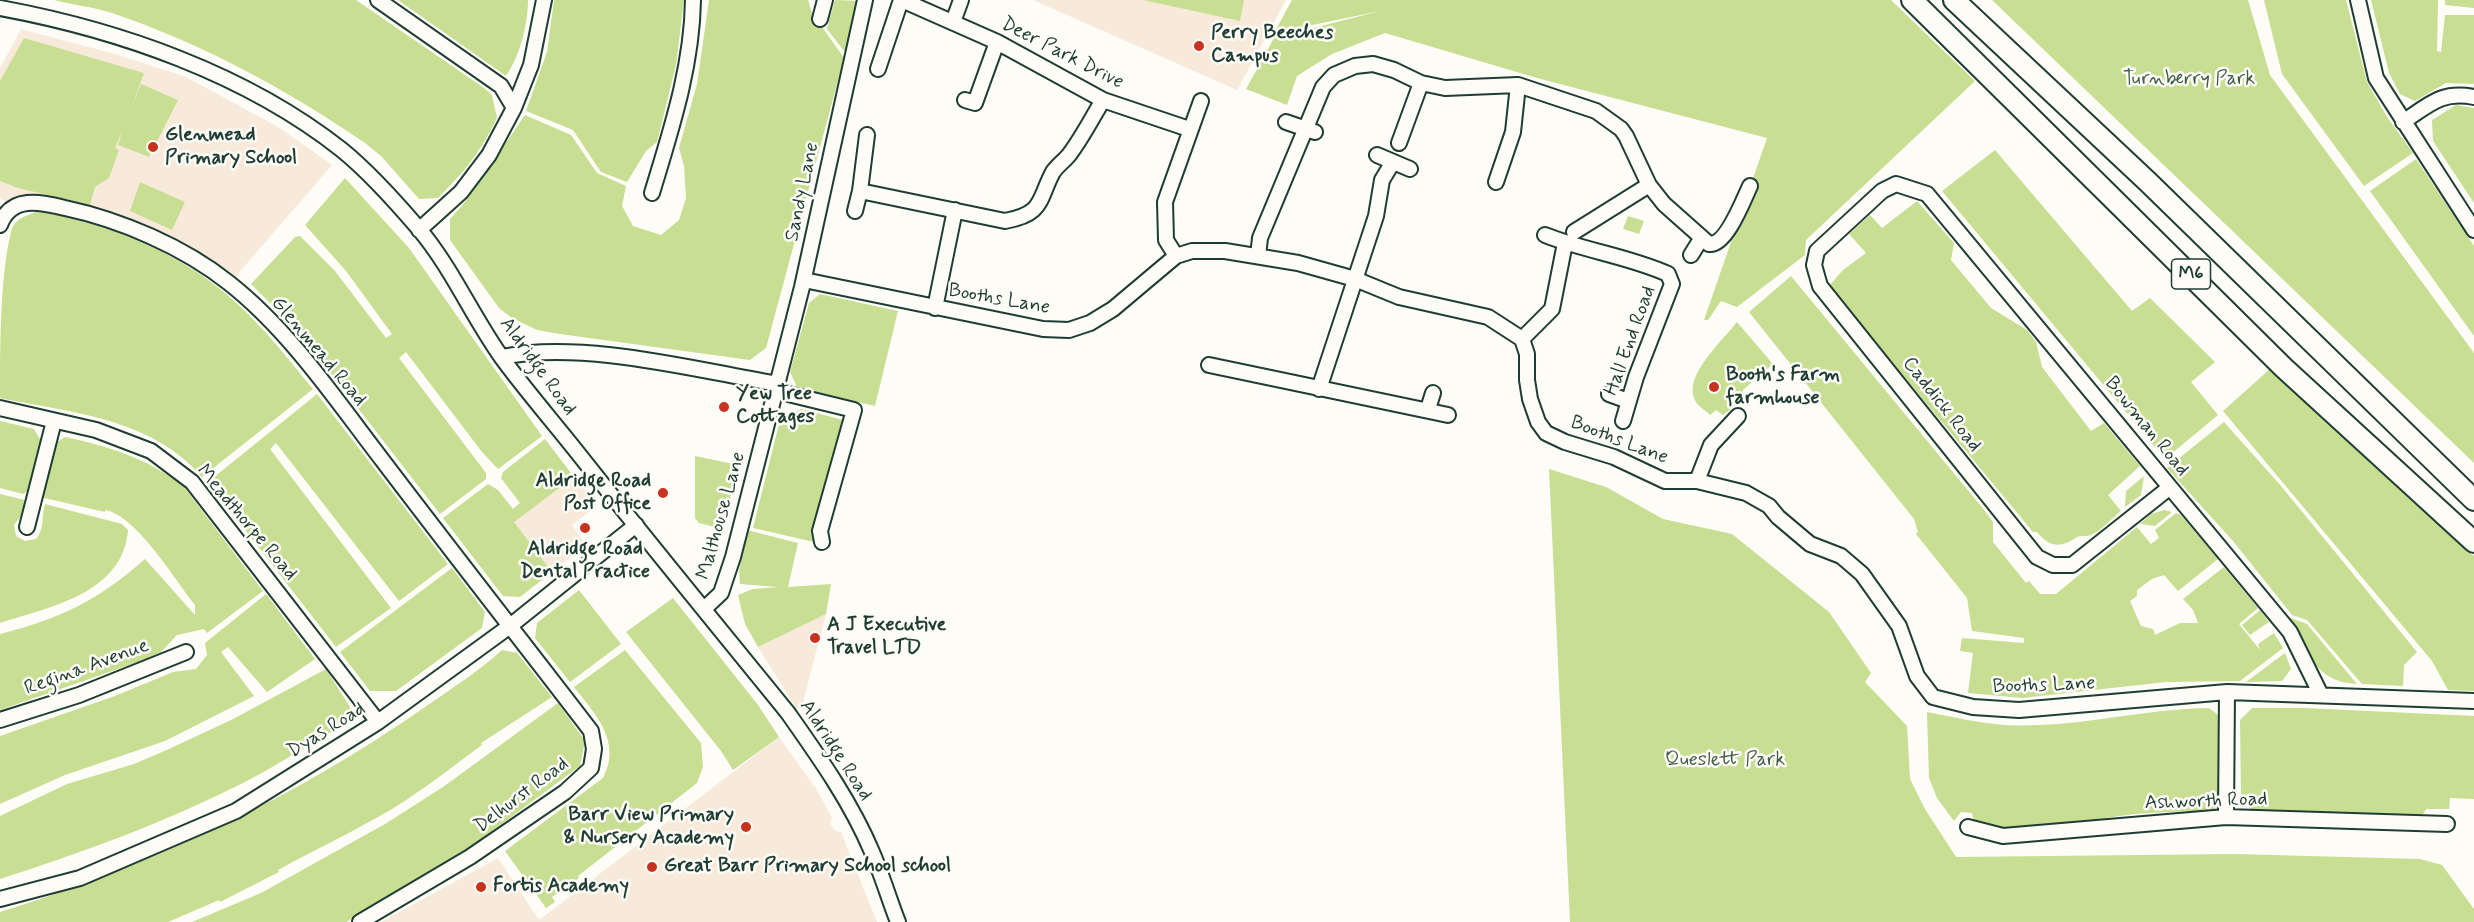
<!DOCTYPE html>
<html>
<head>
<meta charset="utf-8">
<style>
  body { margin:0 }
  canvas { display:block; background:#fdfcf7 }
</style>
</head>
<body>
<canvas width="2474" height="922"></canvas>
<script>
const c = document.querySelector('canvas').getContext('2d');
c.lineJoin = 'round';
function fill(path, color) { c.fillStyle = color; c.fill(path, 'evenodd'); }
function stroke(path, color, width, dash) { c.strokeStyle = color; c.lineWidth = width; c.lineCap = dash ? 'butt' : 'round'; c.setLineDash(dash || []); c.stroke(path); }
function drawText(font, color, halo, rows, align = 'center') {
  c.font = font + ' Mynerve,sans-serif'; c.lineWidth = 5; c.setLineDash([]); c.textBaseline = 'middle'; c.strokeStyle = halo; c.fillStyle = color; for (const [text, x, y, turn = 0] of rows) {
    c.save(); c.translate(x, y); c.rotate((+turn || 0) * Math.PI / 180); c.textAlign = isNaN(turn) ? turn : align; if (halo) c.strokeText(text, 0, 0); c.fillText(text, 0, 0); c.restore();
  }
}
fill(new Path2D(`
  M1033,0H1286L1237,90Z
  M21,29L115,54L186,77L280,128L332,165L230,283L188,255L81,211L13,206L0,198V68Z
  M574,477L597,506L572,525L586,545L552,572L513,522Z
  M826,614L802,706L796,708L758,647Z
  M779,737L815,787L832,818L830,824L835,831L841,832L877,922H381L498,858L539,920Z`), '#f8eadb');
fill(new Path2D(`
  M54,0H356L484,88L492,95L497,118C479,154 466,170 438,198L419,199L381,156L365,143C286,89 203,44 112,13C94,7 73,5 54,0Z
  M398,0H528C528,24 520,56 506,76Z
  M554,0H684L676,65L657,142L646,151L627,182L601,172L573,130L526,111L547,52Z
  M709,0H808L812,13L844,58L766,348L750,360L560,334L537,330L512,318L499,308L450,240V219L465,202L525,115L571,135L597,173L626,186L622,206L633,226L661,235L679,220L686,198L684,166L679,148L697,84Z
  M835,0L860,1L850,52L844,51L827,29Z
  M1143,0H1244L1240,21Z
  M1292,0H1891L1975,81L1806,240L1805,255L1737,307L1721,301L1708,320H1704L1767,138L1537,78L1385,33L1332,54L1297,76L1287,105L1246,89L1274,38L1380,11L1274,33Z
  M1992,0H2248L2270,75L2474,353V463Z
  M2264,0H2346L2367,82L2387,117L2413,153L2364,186L2282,74Z
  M2371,0H2438L2437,51L2441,52L2445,15H2474V84L2446,83L2415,101L2400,94L2389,73Z
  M2445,0H2474V8L2445,5Z
  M24,38L144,73L131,109L141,84L178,100L149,157L118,145L123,129L115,148L119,150L109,178L95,187L90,205L18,188L0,181V81Z
  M2456,105L2474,108V203L2433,141L2432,120Z
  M1995,150L2132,311L2150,298L2215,362L2191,382L2218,415L2165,459L1942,191Z
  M2416,159L2474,246V336L2370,191Z
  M345,178L409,248L542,436L498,469L482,452L406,352L399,358L486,473V479L440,514L299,332L251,284L295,237L300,236L335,271L386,338L392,334L346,271L305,225Z
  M140,182L185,202L172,230L130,211Z
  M1917,201L1954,243L1951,260L1991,308L2027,330L2036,342L2042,367L2091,431L2104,423L2140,466L2108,495L2121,511C2112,518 2101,531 2091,535C2086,537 2081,535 2077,537C2061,548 2050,548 2037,532H2033L1829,286L1843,270L1866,253L1849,234L1870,215L1882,228Z
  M38,211C108,224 180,252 233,300C263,326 288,359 313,389L202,477C151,418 73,413 0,398C0,350 0,271 12,228C16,218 29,215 38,211Z
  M1628,216L1644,221L1639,234L1623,229Z
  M1791,276L1985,511L1993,522V542L2026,583L2029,581L2040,594H2056L2137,527L2151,544L2159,538L2155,530L2176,513L2181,515L2218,559L2178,591L2164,575L2152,579L2137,590V596L2130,601L2141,626L2153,629L2155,635L2180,623H2198L2193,610L2183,599L2224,567L2258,608L2239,624L2260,650L2258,644L2274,633L2283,648L2240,681L2166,682L2022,698L1968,693L1973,653L1960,651L1962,638L2024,643V638L1972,631L1967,598L1916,534L1918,532L1914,519L1749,312Z
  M820,294L898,311L875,406L797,387L790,372L809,303Z
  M1737,322L1773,364L1743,390L1741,401L1723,415L1716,410L1710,415C1705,410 1696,405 1694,398C1685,374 1723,340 1737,322Z
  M2271,368L2474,556V691L2448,690L2432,661L2223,411Z
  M317,394L448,564L399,601L276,443L270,449L391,608L336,647L208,482Z
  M801,409L847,421L814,542L753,528L780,420Z
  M0,421L34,429L44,446L31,489L23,494L0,488Z
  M2224,422L2281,486L2417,652L2404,665L2403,686L2362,684L2307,620L2292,615L2233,541L2167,468Z
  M65,437C108,446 150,459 184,487L263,591L207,633L204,629L177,635L161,652L141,661L0,710V634C62,618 97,601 145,559L195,615V605C175,580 136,515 105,510V512L40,497L51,446Z
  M545,439L574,477L514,522L552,572L520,597L503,596L443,518L488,484L498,490L513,509L520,503L501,478L503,472Z
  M695,456L738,465L723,529L699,523L695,518Z
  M1549,469L1606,487L1663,519L1732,534L1829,612L1871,673L1865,682L1907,726L1910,779L1925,809L1956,857L2235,854L2420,859L2442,865L2474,909V922H1570Z
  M2144,476L2141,495L2125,507L2126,491Z
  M0,494L29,501L26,510L14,525L16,536L25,541L36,539C45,528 41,517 45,504L122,524L128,530C123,594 49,607 0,623Z
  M2164,510L2172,512L2155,526L2140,524L2151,514Z
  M747,530L798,543L788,587L831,584L826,614L758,647L745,624L738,595L753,589L778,587L740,584L739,570Z
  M452,568L485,612L482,628L396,691H370L340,652Z
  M579,590L621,644L570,682L535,638L537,623Z
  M266,594L315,659L267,692L228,647L221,652L254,696L165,741L65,775L0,804V736L115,696L173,672L196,669L207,655L205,643Z
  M673,598L758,705L779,737L733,770L721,751L626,632Z
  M2260,610L2269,622L2250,635L2242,625Z
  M2288,617L2307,624L2357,684C2314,682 2306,650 2288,617Z
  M502,650L517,653L552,697L481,743L482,745C452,767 423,790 392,809C355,831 316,849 278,870L279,872L220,902L219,900L168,922H0V912C152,865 295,798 425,707C451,689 479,671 502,650Z
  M625,650L701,743L703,767L697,783L578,876L579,878L552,897L555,902L546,908L505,851L603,778C622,742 596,715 574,687Z
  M2285,653L2291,669L2282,681L2246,682Z
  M326,669L350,707L348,723C313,741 280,764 245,782C166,822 84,852 0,879V816L67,784L134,764L169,749L233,719Z
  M558,703L585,741L580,766L472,846L346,922H192L261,893L385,824L443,787Z
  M2209,708L2222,718L2223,800L2213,811C2187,811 2161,812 2135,814C2103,817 1996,840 1973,818L1972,813L1961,812L1954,821L1937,798L1929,778L1927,712C1953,717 1978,723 2004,725C2072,729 2140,709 2209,708Z
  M2252,708H2305L2474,716V799L2450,798L2449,809H2426L2422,816L2252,810L2241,799L2240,720Z`), '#c8de93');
const minor = new Path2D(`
  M378,0L501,86L514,108
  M902,0L997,42L1103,100L1189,129
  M2358,0L2376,78L2474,230
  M0,8C119,30 246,74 342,150C369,172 396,202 419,229C452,268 472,316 502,358C527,392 555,424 581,457C649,543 719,628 788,713C819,757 851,802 872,852C882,875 889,899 898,922
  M820,19L825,0
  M953,22L961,0
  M878,69L901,0
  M965,100L975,103L997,42
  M1286,122L1315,132
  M2403,122C2430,104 2441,91 2474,97
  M867,135L860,191L1005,221C1044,214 1038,200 1053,172C1057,166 1064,161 1069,155C1082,138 1092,118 1103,100
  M1399,143L1421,83
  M1377,155L1410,169
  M1496,182L1513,132L1518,85
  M652,193C671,130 692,67 693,0
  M855,211L860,191
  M0,225C11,195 40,202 65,208C121,220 184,247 229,283C290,331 336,400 383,461C452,552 522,641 591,731L594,749L591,768L565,792L470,857L360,922
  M419,230L461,192L489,155L514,108L531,65L544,0
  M1574,232L1649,185
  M1545,235C1585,251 1628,256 1668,274L1672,284L1636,377L1623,421
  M1691,255L1701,239
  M1176,256L1166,240L1165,202L1201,101
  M1258,256L1260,238L1323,87L1334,75L1355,66L1373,64L1394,70L1421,83L1445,88L1518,85L1596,111L1621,129L1626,136L1649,185L1664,204L1709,244C1726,246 1743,201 1750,186
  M804,280L1043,329L1069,330L1090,323L1113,309L1176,256L1192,251H1225L1298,263L1355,279L1399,297L1488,317L1522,339L1527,354V380L1530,399L1538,422L1546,433L1565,442L1614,457L1665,481H1697L1746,493L1769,506L1778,517L1810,544L1841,556L1862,574L1899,626L1917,676L1933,697L1973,707L2019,710L2227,692L2474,701
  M935,308L955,210
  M1522,339L1552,309L1565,243
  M502,357C582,340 696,370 778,384
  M1209,365L1448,415
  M1319,389L1376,216L1382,180L1393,162
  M776,391L854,410L820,531L822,542
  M1609,394L1628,401
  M0,408L96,430L151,451L192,482L378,722
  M1428,409L1433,393
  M1697,481L1711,445L1738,416
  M2169,488L2072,565H2053L2037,557L1820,286L1814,265L1817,251L1882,191L1896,184L1927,194L2290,632L2321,695
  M27,527L54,421
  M704,609L721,593L733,557L802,287L865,0
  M0,720L79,695L186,652
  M2226,817L2227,692
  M1968,827L2003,836L2226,817L2447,824
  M0,899L80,878L236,811L378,722L510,626L636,525`);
const highway = new Path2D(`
  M1912,0L2284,368L2474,542
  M1954,0L2147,181L2474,500`);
stroke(minor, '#1f3d34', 18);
stroke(highway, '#1f3d34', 24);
stroke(minor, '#fdfcf7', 14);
stroke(highway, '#fdfcf7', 20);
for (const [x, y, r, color] of [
  [1199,46,6,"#c8321e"],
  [153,147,6,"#c8321e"],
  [1714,387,6,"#c8321e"],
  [724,407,6,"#c8321e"],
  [663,493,6,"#c8321e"],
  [585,528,6,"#c8321e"],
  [815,638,6,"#c8321e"],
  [746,827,6,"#c8321e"],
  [652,867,6,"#c8321e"],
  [481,887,6,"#c8321e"]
]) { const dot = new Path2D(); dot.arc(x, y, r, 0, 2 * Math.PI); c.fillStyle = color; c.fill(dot); stroke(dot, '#fdfcf7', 2); }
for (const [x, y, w] of [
  [2191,274,39]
]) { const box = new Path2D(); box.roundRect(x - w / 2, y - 15, w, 30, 4.5); c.fillStyle = '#fdfcf7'; c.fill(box); stroke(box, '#1f3d34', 1.5); }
drawText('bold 18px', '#1f3d34', null, [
  ["M6",2191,274]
]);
drawText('bold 20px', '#1f3d34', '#fdfcf7', [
  ["Perry Beeches",1211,34],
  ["Campus",1211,57],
  ["Glenmead",165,136],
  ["Primary School",165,159],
  ["Booth's Farm",1726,376],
  ["farmhouse",1726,399],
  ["Yew Tree",736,395],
  ["Cottages",736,418],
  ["Aldridge Road",651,482,"right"],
  ["Post Office",651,505,"right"],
  ["Aldridge Road",585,550,"center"],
  ["Dental Practice",585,573,"center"],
  ["A J Executive",827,626],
  ["Travel LTD",827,649],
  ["Barr View Primary",734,816,"right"],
  ["& Nursery Academy",734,839,"right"],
  ["Great Barr Primary School school",664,867],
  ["Fortis Academy",493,887]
], 'left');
drawText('20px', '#1f3d34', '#fdfcf7', [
  ["Deer Park Drive",1062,54,27],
  ["Sandy Lane",803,192,-78],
  ["Booths Lane",999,300,10],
  ["Hall End Road",1631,341,-70],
  ["Glenmead Road",318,352,50],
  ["Aldridge Road",537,367,54],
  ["Caddick Road",1941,405,52],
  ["Bowman Road",2146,427,51],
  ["Booths Lane",1619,441,21],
  ["Malthouse Lane",722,516,-74],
  ["Meadthorpe Road",246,523,50],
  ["Regina Avenue",87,668,-20],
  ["Booths Lane",2044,686,-2],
  ["Dyas Road",327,731,-32],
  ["Aldridge Road",835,751,57],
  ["Delhurst Road",522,796,-37],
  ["Ashworth Road",2206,802,-2]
]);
drawText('20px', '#415d47', '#fdfcf7', [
  ["Turnberry Park",2189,80],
  ["Queslett Park",1725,761]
]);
</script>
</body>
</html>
